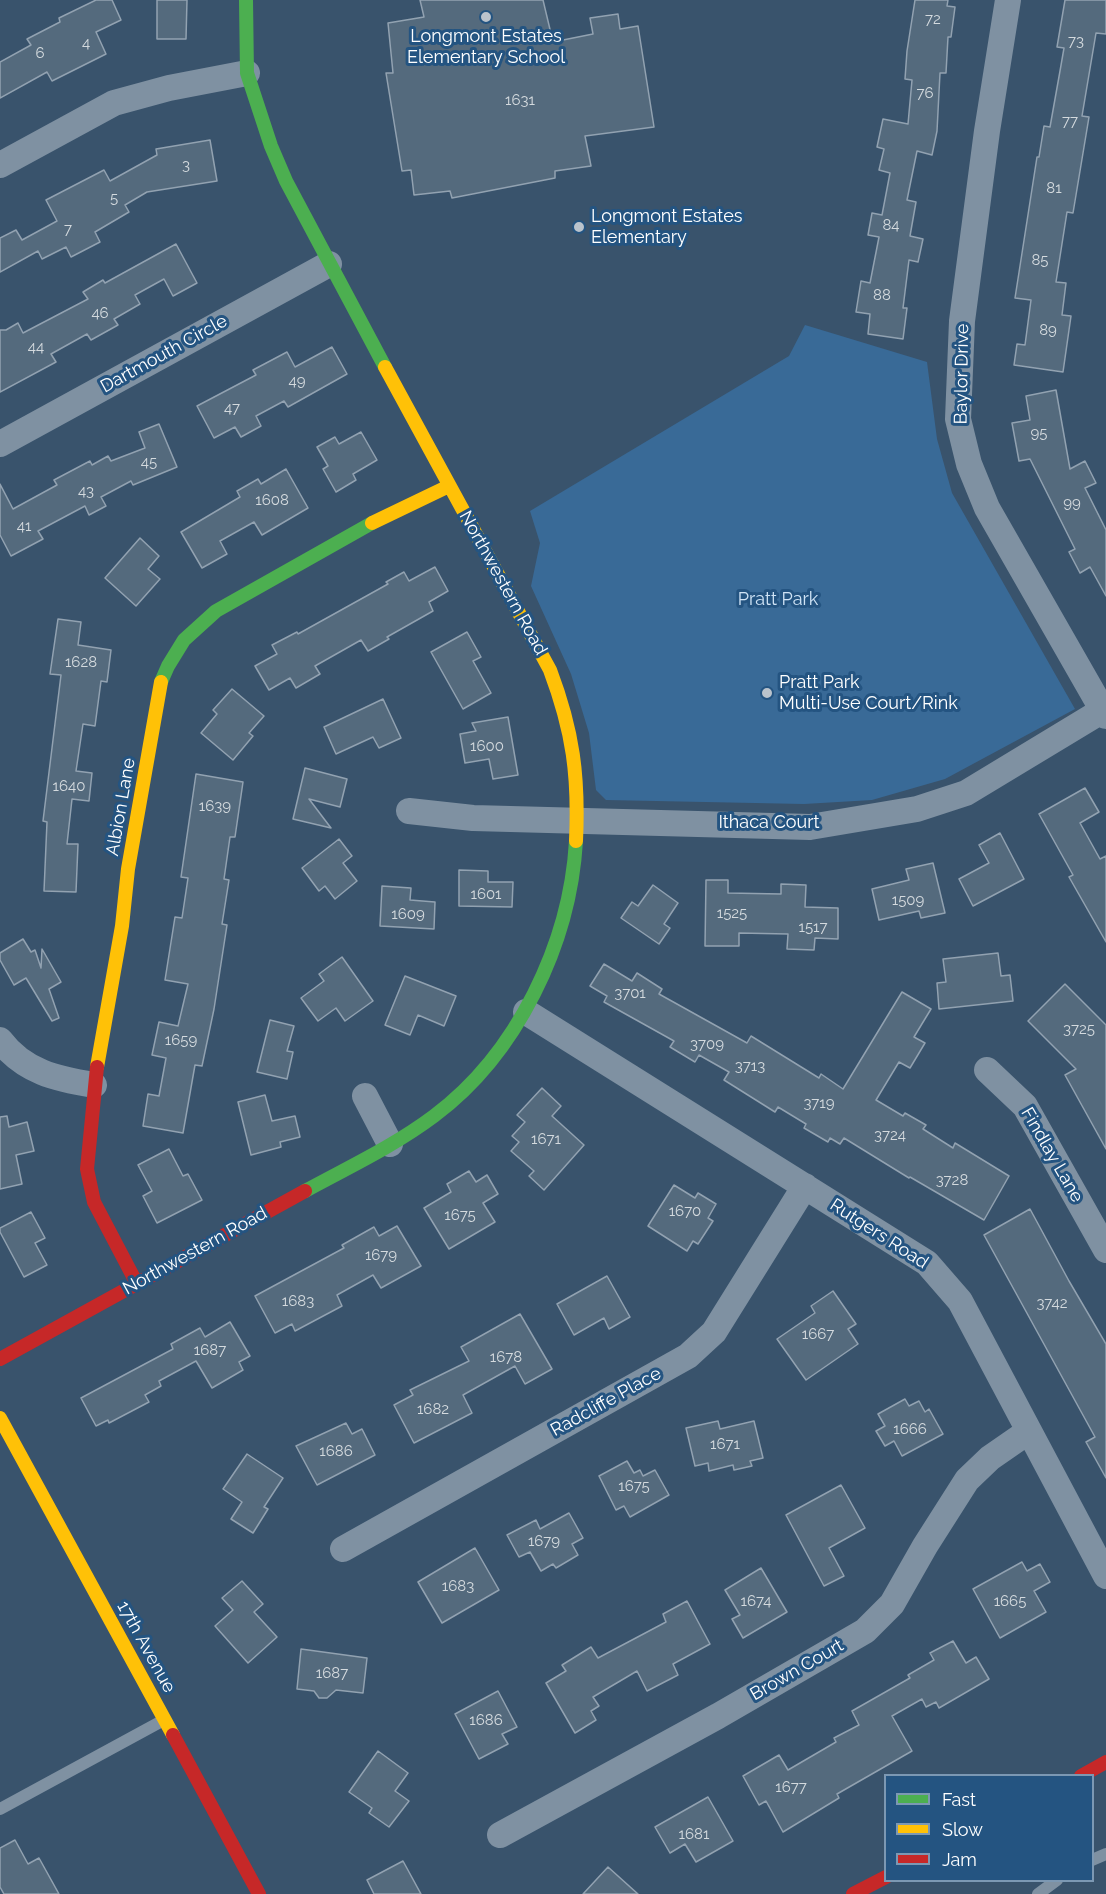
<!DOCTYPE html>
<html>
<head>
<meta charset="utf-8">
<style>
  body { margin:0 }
  #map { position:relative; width:1106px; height:1894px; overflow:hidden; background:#39536c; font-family:Raleway,sans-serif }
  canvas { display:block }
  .legend { position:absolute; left:884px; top:1774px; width:210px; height:108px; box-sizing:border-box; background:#245481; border:2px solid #7c98b3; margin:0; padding:8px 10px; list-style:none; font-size:18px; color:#fff }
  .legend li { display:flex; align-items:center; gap:12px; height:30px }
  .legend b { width:30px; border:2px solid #7c98b3 }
</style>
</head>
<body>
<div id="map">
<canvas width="1106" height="1894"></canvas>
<ul class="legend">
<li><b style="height:8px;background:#4caf50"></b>Fast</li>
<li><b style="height:8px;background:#ffc107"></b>Slow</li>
<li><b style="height:8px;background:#c62828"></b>Jam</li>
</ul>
</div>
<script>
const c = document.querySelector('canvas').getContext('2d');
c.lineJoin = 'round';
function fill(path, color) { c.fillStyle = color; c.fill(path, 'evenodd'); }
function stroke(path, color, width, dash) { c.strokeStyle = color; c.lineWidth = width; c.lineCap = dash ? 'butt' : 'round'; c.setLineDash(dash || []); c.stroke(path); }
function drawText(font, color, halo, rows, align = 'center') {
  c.font = font + ' Raleway,sans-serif'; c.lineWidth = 6; c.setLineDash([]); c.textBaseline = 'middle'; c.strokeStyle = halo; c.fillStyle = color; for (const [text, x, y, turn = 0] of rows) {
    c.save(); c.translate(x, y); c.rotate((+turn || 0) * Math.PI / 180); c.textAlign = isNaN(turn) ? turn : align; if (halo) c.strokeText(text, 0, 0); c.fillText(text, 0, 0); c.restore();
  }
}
fill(new Path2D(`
  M805,325L927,362L937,439L952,493L1075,709L945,779L872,800L804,804L606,800L596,790L589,733L571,674L531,586L540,543L530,511L789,356Z`), '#396a97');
const building = new Path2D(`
  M96,0H112L121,20L96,32L106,54L52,81L47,72L0,98V62L31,45L27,39L60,22L59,18Z
  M157,0H187L186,39H157Z
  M420,0H543L553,42L593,34L590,18L618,14L620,29L638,26L654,127L585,136L591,166L555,171V178L452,198L450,191L414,195L411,170L402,171L386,73H393L388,23L424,17Z
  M915,0H948L947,6L955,7L951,37H948L946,73H940L937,131L932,155L917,151L907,200L916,202L910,236L923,239L918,262L909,260L903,308H907L903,339L868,334L870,314L856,312L861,281L870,283L879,237L868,235L872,213L882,215L890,173L879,170L884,149L877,147L883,119L908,124L912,80L905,79L907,51Z
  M1065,0H1106V34L1096,33L1082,116L1089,117L1073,213L1067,212L1056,282L1066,283L1062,315L1071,316L1063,372L1014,365L1017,344L1025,345L1031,300L1015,298L1037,157H1039L1044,126L1050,127L1060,71L1064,48L1057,47Z
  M210,140L217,181L147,192L125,205L129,212L95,232L100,242L71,257L66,247L42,259L38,251L0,272V238L16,230L22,240L57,221L46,200L104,170L110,181L157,155L156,149Z
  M176,244L197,283L173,296L164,279L135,295L140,304L114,319L118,325L91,340L87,334L51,354L56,362L0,392V330H6L18,323L23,333L88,299L83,292L103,280L105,283Z
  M332,347L347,374L288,407L284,401L256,416L261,426L241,437L235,427L214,438L197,406L256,375L253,370L287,352L295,367Z
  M1056,390L1070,469L1085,461L1096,483L1085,488L1106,530V596L1090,567L1080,573L1069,552L1075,549L1030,459L1019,461L1012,423L1030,420L1026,396Z
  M159,424L177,467L133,485L131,481L101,497L106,506L89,515L85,506L38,531L43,539L11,556L0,535V484L13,509L57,485L54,480L90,461L92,465L108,456L111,461L145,448L139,432Z
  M361,432L377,460L353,474L356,480L336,492L323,469L328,466L317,447L335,437L339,444Z
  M286,469L308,508L262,535L254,522L220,541L227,554L202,568L181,532L240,497L237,491L258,479L261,484Z
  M140,538L159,556L148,569L160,579L136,606L105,578Z
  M435,567L448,591L429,602L433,611L387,637L389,639L368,651L361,640L315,666L320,674L296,688L290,678L269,690L255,666L277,654L272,645L297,632L298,634L388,584L386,582L404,572L409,581Z
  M58,619L81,622L78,645L111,650L107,682L101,681L95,726L83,724L76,771L92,773L89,801L72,799L67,844H78L76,892L44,891L47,822L43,821L61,675L50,674Z
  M467,632L481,657L473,661L491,693L463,709L431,652Z
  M232,689L264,716L249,733L253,736L233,760L201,733L217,714L213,710Z
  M383,699L401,738L379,748L373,737L336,754L324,727Z
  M508,717L518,775L493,779L489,759L465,763L460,734L476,731L472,723Z
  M305,768L347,779L340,807L309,799L331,828L293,819Z
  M196,774L243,782L235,837H230L224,879L229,880L222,924L227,925L214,1009L202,1066L195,1065L183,1133L143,1126L148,1094L159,1096L166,1058L152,1055L159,1022L178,1026L188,984L165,980L175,917L182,918L188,878L181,877Z
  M1085,788L1099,812L1080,823L1100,859L1106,856V942L1069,877L1073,875L1039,814Z
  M1000,833L1024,879L973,906L959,879L989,863L979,845Z
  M339,839L352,856L343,863L357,881L335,899L325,886L319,891L302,868Z
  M933,863L945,913L921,918L919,911L879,920L872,889L909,880L906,869Z
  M459,870L488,871V882H513L512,907L459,906Z
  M706,880H728V893L781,894V884L806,885L805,907L838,908V939L815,938L814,950L787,949L788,934L739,933V946H705Z
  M653,885L678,903L664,924L670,928L659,944L621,918L632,902L638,906Z
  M382,886L411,888L410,900L435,902L434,929L380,926Z
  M23,939L31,952L35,950L41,968L42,949L61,982L49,989L59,1018L52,1021L26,978L14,985L0,960V953Z
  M998,953L1001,976L1010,975L1013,1001L939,1009L937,983L946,982L943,959Z
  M342,957L373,1001L345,1021L336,1008L318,1021L301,998L324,981L319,974Z
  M604,964L632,981L637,973L662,989L659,994L747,1043L751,1036L819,1078L821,1074L843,1089L902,992L931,1009L914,1037L925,1043L910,1068L899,1062L876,1100L903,1116L905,1113L926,1125L923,1129L953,1148L955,1143L1009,1176L984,1220L910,1177L909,1178L844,1138L840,1144L830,1138L828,1142L804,1128L806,1124L778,1107L775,1112L724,1080L729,1072L699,1055L695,1062L670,1047L674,1041L604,1002L607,996L590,986Z
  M405,976L456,996L444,1026L418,1015L410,1035L385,1025Z
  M1065,984L1106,1025V1149L1065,1075L1076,1069L1028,1021Z
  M270,1020L294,1026L287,1051L293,1052L287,1079L257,1072Z
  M542,1088L561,1106L552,1116L584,1145L544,1190L529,1176L534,1171L511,1151L519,1142L512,1136L525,1122L517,1115Z
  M265,1095L272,1121L295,1116L300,1137L280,1142L281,1147L251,1155L238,1102Z
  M7,1116L9,1127L27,1122L34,1151L16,1155L22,1184L0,1189V1117Z
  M169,1149L183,1176L188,1174L202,1200L157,1223L143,1196L152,1191L138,1165Z
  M469,1171L476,1182L487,1175L498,1194L483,1203L495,1222L449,1249L424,1208L451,1192L447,1184Z
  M674,1185L695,1198L698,1193L716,1204L708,1218L713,1221L698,1244L693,1241L687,1251L648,1226Z
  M1030,1209L1069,1281L1106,1344V1478L1086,1442L1095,1437L984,1235Z
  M31,1212L45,1238L35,1243L47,1265L24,1277L0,1232V1228Z
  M397,1226L421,1266L381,1288L373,1275L337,1295L342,1306L295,1331L292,1324L275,1333L255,1296L344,1248L342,1245L374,1227L379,1236Z
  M607,1276L630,1317L609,1329L604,1318L574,1335L557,1304Z
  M833,1291L856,1324L848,1329L858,1344L806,1380L777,1339L815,1313L811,1306Z
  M520,1314L552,1369L525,1384L515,1366L463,1395L472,1413L414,1443L394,1405L413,1395L410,1390L469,1361L461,1347Z
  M230,1322L250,1356L239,1362L243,1370L212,1388L196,1361L159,1381L161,1386L145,1395L149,1402L109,1423L108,1420L96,1426L81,1398L173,1349L171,1344L200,1328L205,1337Z
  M905,1399L909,1406L919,1401L925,1412L929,1409L943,1434L902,1456L894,1441L885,1446L876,1431L885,1426L878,1414Z
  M718,1421L720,1429L754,1421L763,1458L750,1461L752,1466L734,1470L733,1465L709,1471L708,1463L695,1466L686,1428Z
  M346,1423L352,1434L362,1429L375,1455L317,1485L296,1446Z
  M247,1454L283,1478L264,1507L268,1509L253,1533L231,1519L242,1502L223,1489Z
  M627,1461L634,1473L640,1470L643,1476L655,1470L669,1495L630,1517L624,1506L616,1510L599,1476Z
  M841,1485L865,1528L829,1548L844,1576L824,1586L786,1515Z
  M569,1513L583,1538L572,1544L578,1555L556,1568L553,1564L541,1571L530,1552L519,1557L507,1535L536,1520L540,1529Z
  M475,1548L499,1590L442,1623L418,1582Z
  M1022,1562L1027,1571L1040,1564L1050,1582L1034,1591L1046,1612L1000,1638L973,1589Z
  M761,1568L787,1612L743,1638L732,1619L740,1615L725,1590Z
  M242,1581L263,1604L254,1612L277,1637L248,1663L215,1626L233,1610L222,1598Z
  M687,1601L710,1644L673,1664L678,1675L647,1691L637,1671L593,1697L599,1706L591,1711L596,1720L575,1733L546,1683L566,1671L562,1665L591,1647L598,1658L666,1622L663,1614Z
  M953,1641L966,1663L976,1657L989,1679L939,1708L936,1702L926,1707L922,1699L892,1716L912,1751L837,1794L839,1798L783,1832L766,1801L759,1805L743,1776L779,1755L788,1770L836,1742L834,1738L859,1725L852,1711L910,1678L908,1675L934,1660L930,1653Z
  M301,1649L367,1658L363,1693L336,1690L327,1698H319L314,1691L297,1689Z
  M498,1691L517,1727L502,1734L508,1744L479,1759L455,1714Z
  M378,1751L408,1773L395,1791L409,1801L389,1827L369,1813L372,1808L349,1792Z
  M708,1797L733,1841L696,1862L685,1844L670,1853L655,1827Z
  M15,1840L28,1864L39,1858L59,1894H4L0,1887V1848Z
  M403,1861L421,1894H374L367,1880Z
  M608,1867L638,1894H583Z`);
fill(building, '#546a7d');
stroke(building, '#92a2b1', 1.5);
stroke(new Path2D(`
  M0,1809L162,1721
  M1092,1860L1106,1854
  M1038,1894L1057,1880`), '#7f91a2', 12);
stroke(new Path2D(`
  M1008,0L987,131L962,321L958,419L969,464L987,508L1106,716
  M0,165L114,103L169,88L247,73
  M0,444L329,264
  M409,811L473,818L810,827L917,809L966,793L1103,710
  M526,1012L927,1263L960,1301L1106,1576
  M0,1040C24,1072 57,1079 94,1085
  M987,1070L1025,1106L1106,1250
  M365,1096L390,1144
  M343,1549L688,1356L714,1332L805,1186
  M500,1835L718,1716L865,1631L892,1604L925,1546L967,1480L990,1458L1029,1431`), '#7f91a2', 26);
stroke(new Path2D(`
  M246,0L247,73L271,146L286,181L385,367
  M161,682L168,666L184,640L216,611L372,523
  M305,1191C349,1167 394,1146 434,1116C517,1054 570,944 576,841`), '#4caf50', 14);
stroke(new Path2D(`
  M385,367L550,670C573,731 579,776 576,841
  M372,523L449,486
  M97,1067L122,926L128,869L161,682
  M0,1418L173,1735`), '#ffc107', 14);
stroke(new Path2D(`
  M97,1067L87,1169L94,1202L136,1282
  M0,1359L305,1191
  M173,1735L259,1894
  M1081,1776L1106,1762
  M853,1894L886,1877`), '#c62828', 14);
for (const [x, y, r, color] of [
  [486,17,6,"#bac3cc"],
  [579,227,6,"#bac3cc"],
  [767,693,6,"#bac3cc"]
]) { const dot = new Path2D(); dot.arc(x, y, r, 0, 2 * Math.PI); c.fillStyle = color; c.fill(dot); stroke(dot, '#245481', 2); }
drawText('15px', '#d4dade', null, [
  ["72",933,19],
  ["73",1076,41],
  ["4",86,43],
  ["6",40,53],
  ["76",925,93],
  ["1631",520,100],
  ["77",1070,121],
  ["3",186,165],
  ["81",1054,188],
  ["5",114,198],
  ["84",891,225],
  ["7",68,229],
  ["85",1040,260],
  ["88",882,295],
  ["46",100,313],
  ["89",1048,330],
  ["44",36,347],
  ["49",297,381],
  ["47",232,408],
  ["95",1039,433],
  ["45",149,462],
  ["43",86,491],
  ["1608",272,500],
  ["99",1072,503],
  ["41",24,526],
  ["1628",81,662],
  ["1600",487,746],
  ["1640",69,786],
  ["1639",215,806],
  ["1601",486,894],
  ["1509",908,900],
  ["1525",732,913],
  ["1609",408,914],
  ["1517",813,927],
  ["3701",630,993],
  ["3725",1079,1029],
  ["1659",181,1040],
  ["3709",707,1044],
  ["3713",750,1066],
  ["3719",819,1103],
  ["3724",890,1135],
  ["1671",546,1139],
  ["3728",952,1180],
  ["1670",685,1211],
  ["1675",460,1215],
  ["1679",381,1255],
  ["1683",298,1301],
  ["3742",1052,1303],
  ["1667",818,1334],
  ["1687",210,1350],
  ["1678",506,1357],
  ["1682",433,1409],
  ["1666",910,1429],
  ["1671",725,1444],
  ["1686",336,1451],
  ["1675",634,1486],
  ["1679",544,1541],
  ["1683",458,1586],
  ["1674",756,1601],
  ["1665",1010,1601],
  ["1687",332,1673],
  ["1686",486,1720],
  ["1677",791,1787],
  ["1681",694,1834]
]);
drawText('18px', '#fff', '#245481', [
  ["Longmont Estates",486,37,"center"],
  ["Elementary School",486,58,"center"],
  ["Longmont Estates",591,217],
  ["Elementary",591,238],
  ["Pratt Park",779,683],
  ["Multi-Use Court/Rink",779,704]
], 'left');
drawText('18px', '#fff', '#245481', [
  ["Dartmouth Circle",164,354,-29],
  ["Baylor Drive",962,374,-89],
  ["Northwestern Road",503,583,61],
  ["Albion Lane",121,807,-80],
  ["Ithaca Court",769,823],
  ["Findlay Lane",1052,1155,60],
  ["Rutgers Road",879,1234,33],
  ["Northwestern Road",195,1251,-29],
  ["Radcliffe Place",606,1402,-29],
  ["17th Avenue",146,1647,61],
  ["Brown Court",797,1670,-30]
]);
drawText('18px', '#cfe3f5', '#245481', [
  ["Pratt Park",778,600]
]);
</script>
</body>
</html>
